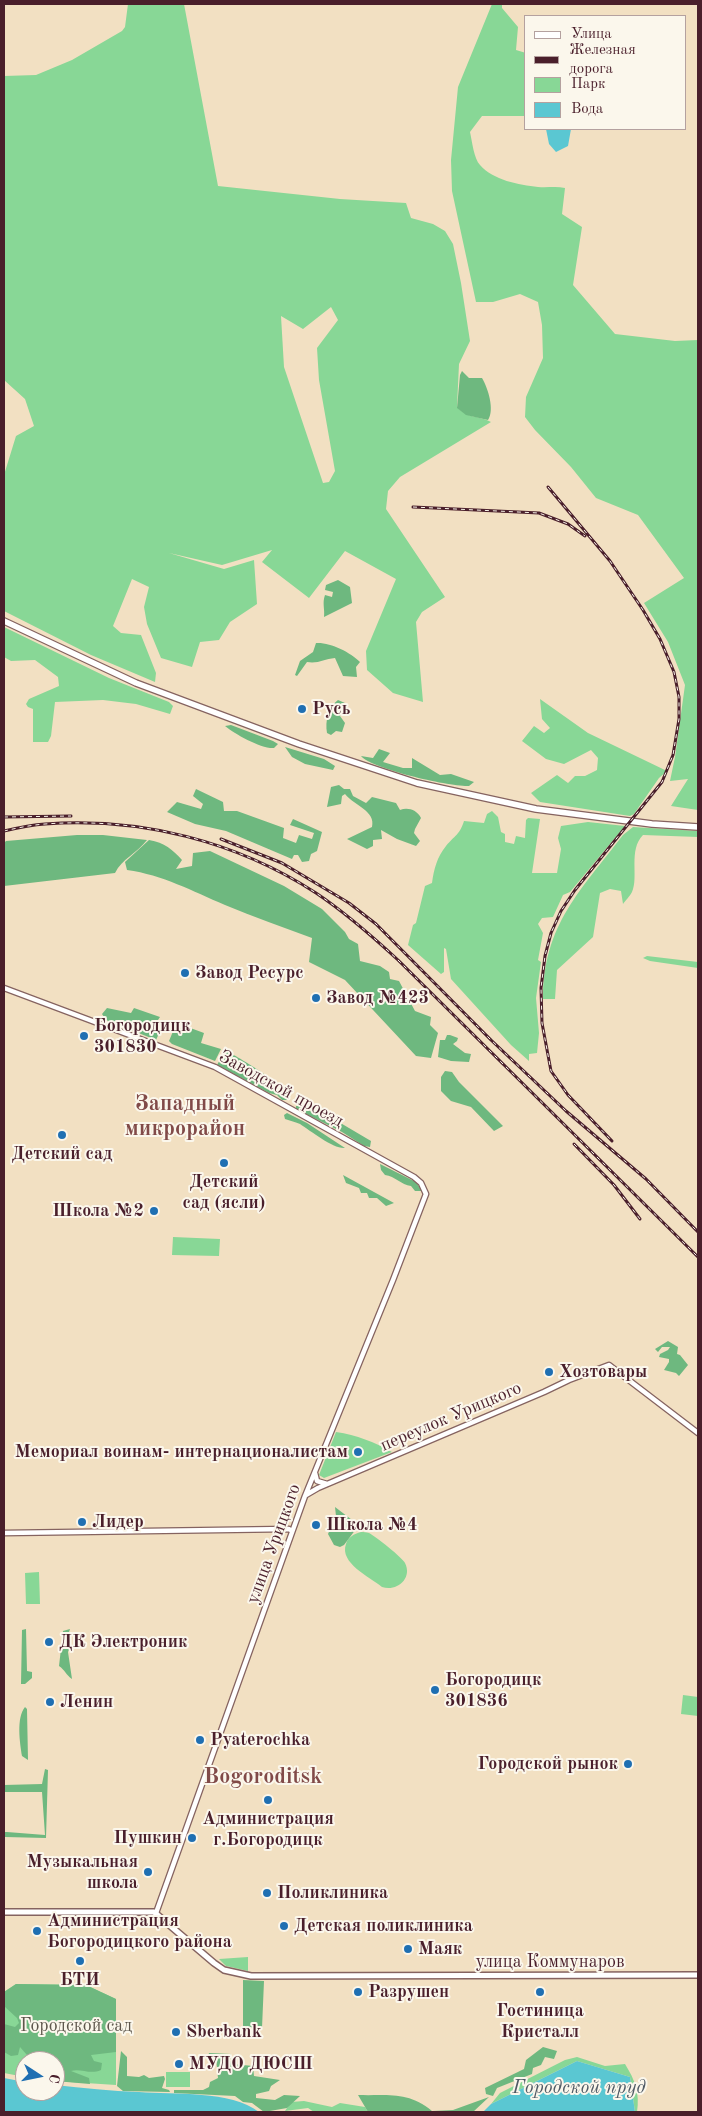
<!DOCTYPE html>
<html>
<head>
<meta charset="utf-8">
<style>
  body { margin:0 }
  #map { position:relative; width:702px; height:2116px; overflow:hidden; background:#f2e0c2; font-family:"Old Standard TT",serif }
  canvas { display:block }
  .frame { position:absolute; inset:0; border:5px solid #4a1f2b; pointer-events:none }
  .legend { position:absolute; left:524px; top:15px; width:162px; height:115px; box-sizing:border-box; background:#fbf7ec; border:1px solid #b4a19f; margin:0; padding:6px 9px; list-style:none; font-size:15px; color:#4a1f2b }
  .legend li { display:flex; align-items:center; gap:10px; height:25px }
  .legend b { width:25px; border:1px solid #b4a19f }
  .north { position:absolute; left:15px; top:2051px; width:50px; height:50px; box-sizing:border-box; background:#fbf7ec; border:1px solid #b4a19f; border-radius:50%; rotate:101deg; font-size:14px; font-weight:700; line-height:20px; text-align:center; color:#4a1f2b }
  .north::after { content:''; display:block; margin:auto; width:18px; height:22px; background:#1f6fb2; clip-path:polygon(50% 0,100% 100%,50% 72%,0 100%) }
</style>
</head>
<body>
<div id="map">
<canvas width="702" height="2116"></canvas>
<div class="frame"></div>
<ul class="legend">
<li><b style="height:6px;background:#fff"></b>Улица</li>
<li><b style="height:6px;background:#4a1f2b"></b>Железная дорога</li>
<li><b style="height:14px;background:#88d796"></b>Парк</li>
<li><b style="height:14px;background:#5ac7d2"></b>Вода</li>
</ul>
<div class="north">С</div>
</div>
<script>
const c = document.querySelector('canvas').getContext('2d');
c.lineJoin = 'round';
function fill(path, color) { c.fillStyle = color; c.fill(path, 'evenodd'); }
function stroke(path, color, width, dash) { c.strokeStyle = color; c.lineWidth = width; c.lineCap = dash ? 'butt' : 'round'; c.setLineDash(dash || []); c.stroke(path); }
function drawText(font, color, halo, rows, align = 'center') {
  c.font = font + ' "Old Standard TT",serif'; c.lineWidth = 4; c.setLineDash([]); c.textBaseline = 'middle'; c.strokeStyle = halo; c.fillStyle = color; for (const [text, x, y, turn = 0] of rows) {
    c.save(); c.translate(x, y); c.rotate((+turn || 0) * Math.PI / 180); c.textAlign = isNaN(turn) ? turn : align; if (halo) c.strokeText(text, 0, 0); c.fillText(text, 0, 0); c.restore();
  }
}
fill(new Path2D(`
  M128,4H184L218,186L340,199L406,203L411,218L433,224L445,231L453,244L461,283L470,341L459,364L457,407C469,419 477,415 491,422L400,477L388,491L386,509L445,597L422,612L416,622L423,702L393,693L367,670L366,651L396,579L345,551L309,598L262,562L272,550L222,565L169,553L224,569L254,560L257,604L230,622L219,640L200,642L192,667L161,658L147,624L144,607L149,587L132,579L113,626L121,633L141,635L156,673L155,682L91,655L4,611V475L16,436L34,426L25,399L4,380V76L36,75L72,60L122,31L125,27ZM331,307L338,320L317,348L319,380L335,471L329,482L323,483L284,367L281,316L303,329Z
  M492,4H502V8L518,27L516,50L526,53V116H482L470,132C472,141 474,159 480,165C493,180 519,185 538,187C547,188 556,186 565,188L562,214L582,227L573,285L615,334L675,341L698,340V810L671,806L688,779L670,781L675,757L685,685L668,642L644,603L684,578L638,515L596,498L571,467L535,430L525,417L526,397L543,358L542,325L538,302L520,294L493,302H476L452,191L451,160L458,87Z
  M4,627L109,678L169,702L173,706L170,714L136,704L103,700L55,702L51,736L48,742H33V709L28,707L26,704L29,699L59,686L58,677L35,660L11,661L4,657Z
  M540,699L588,733L667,771L659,778L634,814L630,816L540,802L531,793L557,775L568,783L575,776H585L597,770L598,758L591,750L564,764L546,759L522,741L534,726L544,733L550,728L542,719Z
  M492,811L498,817L501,832L505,834V842L514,844L516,836L525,838L526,820L528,818L540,819L532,873H557L561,849L558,838L561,826L588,822L625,826L570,892L563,895L553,917L542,918L538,924L543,933L538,960L541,962L536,998L539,1033L537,1053L529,1054V1061L511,1045L451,979L446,949L444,948V972L441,974L408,945L413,925L416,923L425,886L432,883C434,869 437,857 446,846C455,835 459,836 464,821L484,823L487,814Z
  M633,827L698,831V837L643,835C628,850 639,877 632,892C630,896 625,901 623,904L621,891L610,889L600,893L593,937L557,970L555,999H543C543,925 581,890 623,835Z
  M647,956L698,962V968L650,961L643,958Z
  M173,1237L220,1239L219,1256L172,1255Z
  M336,1432C357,1435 374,1442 392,1452L324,1478L319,1475Z
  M361,1532C364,1532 366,1532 369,1533C375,1536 403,1558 405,1563C413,1579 396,1592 382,1587C370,1577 339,1563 346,1544C348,1537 354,1534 361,1532Z
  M39,1572L40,1604H26L25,1573Z
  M683,1695L698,1697V1716L681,1714Z
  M248,1957V1971L226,1966L219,1959Z
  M16,1984L86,1985L116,1999V2085L55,2081V2061H25V2077L4,2073V1992Z
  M577,2057L605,2066L625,2064C635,2080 640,2093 637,2112H635L630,2077L577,2061L491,2104L500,2093L565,2060Z
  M166,2072H190V2087H166Z
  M304,2101L332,2107L340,2103L365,2107L368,2112H314L308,2108L285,2111L291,2102Z`), '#88d796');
fill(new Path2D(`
  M462,371L469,378H482C488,388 495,410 488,420L466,415L457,408L460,375Z
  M338,580L350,587L352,603L324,617C325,609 322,603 325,595L332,597L333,592L325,590L326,585Z
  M316,643C330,642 350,652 360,662L356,667L357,677L343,676L335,658C324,659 318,664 307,662L297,676L295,675L300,661L313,652Z
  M338,700L345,703L340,716L345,723L342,732L336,731L331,735L327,733C325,721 328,707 338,700Z
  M231,725L273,741L278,744L274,748C261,749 235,734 225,726Z
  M285,747L324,759L335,766L333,770L305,764L292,757Z
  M379,749L390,753L383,762L403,768H412V758L440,775L451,774L474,782L469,786C450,787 372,769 361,756L373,758Z
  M339,785L344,789H350L353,796L366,803L372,797L396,803L400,810C408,807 417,810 421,818L415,829L414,833L420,841L416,846L397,839L381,830L382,839L373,840V846L367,849L347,839L372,827C376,811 355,806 345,794L342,796L341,804L327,807L331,787Z
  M196,789L223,802L224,811H237L284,828L283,838L296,843L299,835L312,839L314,833L290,825L293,819L322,832L317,851L311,854L309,861L302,862L298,855H294L292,859L226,831L195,824L167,812L177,802L201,809L203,804L193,796Z
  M77,835H103L147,840C137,853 122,859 115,873L4,886V843L6,841Z
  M149,840C165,843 172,849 182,860L176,869L192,866L193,853L210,851L284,886L322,909L345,932L349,939L358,944L360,961L380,966L389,972L390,979L399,981L415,1011L431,1017L430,1025L438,1033L431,1058L416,1056L345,980L309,962L312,938C283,927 254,917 225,905C192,891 163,875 127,870L125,862Z
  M107,1008L131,1013L134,1008L160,1017L156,1023L162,1027L156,1040L106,1020L102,1014Z
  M185,1026L204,1033L201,1043L221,1049L215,1061L172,1044L169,1041L174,1029H180Z
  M447,1035H450L458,1038L457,1041L453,1044L465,1053L471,1054L469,1062L451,1061L438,1057L440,1040H445Z
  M225,1051C232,1052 289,1089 291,1094L287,1100H282L277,1095L269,1093L217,1065Z
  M445,1071L452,1072L459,1082L503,1126L494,1131L471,1107L451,1101L441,1091V1077Z
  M296,1106H301L322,1117L332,1118L371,1141L370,1147L364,1146L342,1132L296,1109Z
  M287,1113L307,1123L345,1148C333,1149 311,1131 300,1124C296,1122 290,1121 285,1119L284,1115Z
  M380,1164L416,1182L422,1191H415L411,1186C401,1185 395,1176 385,1175L381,1170Z
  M343,1175L394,1203L386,1206L377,1198H369L367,1193H361L359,1188L346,1183Z
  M668,1341L678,1347L677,1354L680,1355L688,1365L679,1376L676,1373L664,1370L669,1362V1359L659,1357L660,1354L668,1350L670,1347H662L658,1352L655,1349Z
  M335,1507L356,1523V1529L344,1545L340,1547L334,1545L328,1534L336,1516Z
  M26,1629L27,1671L32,1672V1678L25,1684H21L22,1630Z
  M70,1629L67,1638L71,1644L68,1652L72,1679C66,1675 65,1670 59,1666L63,1631Z
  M25,1707L27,1709L28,1760L22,1756C20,1743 16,1718 25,1707Z
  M45,1769L48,1770L46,1838L5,1837L4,1832H7L45,1835L42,1792H4V1785L42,1784Z
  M243,1980L264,1981L262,2028L243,2027Z
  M16,1984L86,1985L116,1999V2052L91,2055L94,2061L102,2063L101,2070C90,2075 81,2068 71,2071L89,2078L90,2084L55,2081V2061H27V2055L20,2047L18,2055L11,2056L4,2052V2024L15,2027L19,2023L17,2018L4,2006V1992Z
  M543,2047L557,2051L554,2059L545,2057L541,2065L533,2068L532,2074L497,2088L493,2096L486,2094L485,2088L524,2069L526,2060Z
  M121,2051L127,2057V2076L139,2077L144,2075L149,2078L164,2076L165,2079L162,2088L169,2090L170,2092L123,2091L117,2086Z
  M209,2053L231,2054L230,2061L233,2064L253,2066L254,2076L280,2080L271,2086L269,2091L256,2094V2098L275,2100L284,2095L300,2096L287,2108L264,2112L252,2103L243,2102L235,2096L174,2093V2090H203L209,2087L210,2082L218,2078L216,2058L208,2057Z
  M358,2095C387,2096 408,2091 432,2111L453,2110L489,2097L473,2112H368Z`), '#6eb87f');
fill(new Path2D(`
  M546,129H571L568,146L556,152L549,144Z
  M577,2061L630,2077L635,2112H483L491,2104Z
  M4,2078L25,2082V2091H55V2085C83,2088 111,2091 139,2092C174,2095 231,2090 259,2112H4Z`), '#5ac7d2');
const tertiary = new Path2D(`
  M4,988L215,1067L414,1177L421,1183L426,1194L393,1280L305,1496L156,1913
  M315,1473L317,1481L327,1484
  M306,1495L318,1488L544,1392L569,1380L609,1365L698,1433
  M4,1533L289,1529L292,1531`);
const secondary = new Path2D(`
  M4,1912H154L214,1963L224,1970L251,1976L698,1975`);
const primary = new Path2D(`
  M4,621L136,683L299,744L417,783L536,809L652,824L698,827`);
stroke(tertiary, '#856360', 7);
stroke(secondary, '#856360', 8);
stroke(primary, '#856360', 8);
stroke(tertiary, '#fff', 4.5);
stroke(secondary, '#fff', 5);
stroke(primary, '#fff', 5.5);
const rail = new Path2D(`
  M548,487L610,561L643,610L660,639L674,672L679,697V719L673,755L662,782L575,890L561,911L551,933L545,956L541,988L542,1023L551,1071L568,1095L612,1141
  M413,507L539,513L568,524L585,536
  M4,817L71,816
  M4,831C17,828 31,825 45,824C140,817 236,841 316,893C346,913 372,936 398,960L698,1257
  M221,839L282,863L349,903L376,924L491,1040L566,1111L646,1179L698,1232
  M574,1144L614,1185L640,1219`);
stroke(rail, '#4a1f2b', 3);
stroke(rail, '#fbf7ec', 1, [4]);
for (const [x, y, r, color] of [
  [302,709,5,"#1f6fb2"],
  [185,973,5,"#1f6fb2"],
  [316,998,5,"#1f6fb2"],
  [84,1036,5,"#1f6fb2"],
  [62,1135,5,"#1f6fb2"],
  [224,1163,5,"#1f6fb2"],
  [154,1211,5,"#1f6fb2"],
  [549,1372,5,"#1f6fb2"],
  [358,1452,5,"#1f6fb2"],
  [82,1522,5,"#1f6fb2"],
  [316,1525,5,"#1f6fb2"],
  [49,1642,5,"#1f6fb2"],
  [435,1690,5,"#1f6fb2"],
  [50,1702,5,"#1f6fb2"],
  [200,1740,5,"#1f6fb2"],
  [628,1764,5,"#1f6fb2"],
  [268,1800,5,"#1f6fb2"],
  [192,1838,5,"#1f6fb2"],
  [148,1872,5,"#1f6fb2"],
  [267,1893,5,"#1f6fb2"],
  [284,1926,5,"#1f6fb2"],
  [37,1931,5,"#1f6fb2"],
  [408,1949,5,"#1f6fb2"],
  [80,1961,5,"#1f6fb2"],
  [358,1992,5,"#1f6fb2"],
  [540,1992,5,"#1f6fb2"],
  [176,2032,5,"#1f6fb2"],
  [179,2064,5,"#1f6fb2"]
]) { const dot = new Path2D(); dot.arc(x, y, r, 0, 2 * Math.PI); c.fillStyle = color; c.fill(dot); stroke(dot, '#fbf7ec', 2); }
drawText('bold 18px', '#4a1f2b', '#fbf7ec', [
  ["Русь",312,709],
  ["Завод Ресурс",195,973],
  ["Завод №423",326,998],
  ["Богородицк",94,1026],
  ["301830",94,1047],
  ["Детский сад",62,1154,"center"],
  ["Детский",224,1182,"center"],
  ["сад (ясли)",224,1203,"center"],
  ["Школа №2",144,1211,"right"],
  ["Хозтовары",559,1372],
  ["Мемориал воинам- интернационалистам",348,1452,"right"],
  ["Лидер",92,1522],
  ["Школа №4",326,1525],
  ["ДК Электроник",59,1642],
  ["Богородицк",445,1680],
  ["301836",445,1701],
  ["Ленин",60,1702],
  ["Pyaterochka",210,1740],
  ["Городской рынок",618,1764,"right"],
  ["Администрация",268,1819,"center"],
  ["г.Богородицк",268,1840,"center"],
  ["Пушкин",182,1838,"right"],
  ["Музыкальная",138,1862,"right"],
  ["школа",138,1883,"right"],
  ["Поликлиника",277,1893],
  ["Администрация",47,1921],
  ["Богородицкого района",47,1942],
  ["Детская поликлиника",294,1926],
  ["Маяк",418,1949],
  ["БТИ",80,1980,"center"],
  ["Разрушен",368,1992],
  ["Гостиница",540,2011,"center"],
  ["Кристалл",540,2032,"center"],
  ["Sberbank",186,2032],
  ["МУДО ДЮСШ",189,2064]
], 'left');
drawText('18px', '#4a1f2b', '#fbf7ec', [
  ["Заводской проезд",281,1089,29],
  ["переулок Урицкого",451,1417,-23],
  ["улица Урицкого",274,1544,-70],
  ["улица Коммунаров",550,1962]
]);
drawText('18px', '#5d564b', '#fbf7ec', [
  ["Городской сад",76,2026]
]);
drawText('italic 19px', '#505a65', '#fbf7ec', [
  ["Городской пруд",579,2088]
]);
drawText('bold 22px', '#814a48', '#fbf7ec', [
  ["Западный",185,1104],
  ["микрорайон",185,1129],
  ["Bogoroditsk",263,1777]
]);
</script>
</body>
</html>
